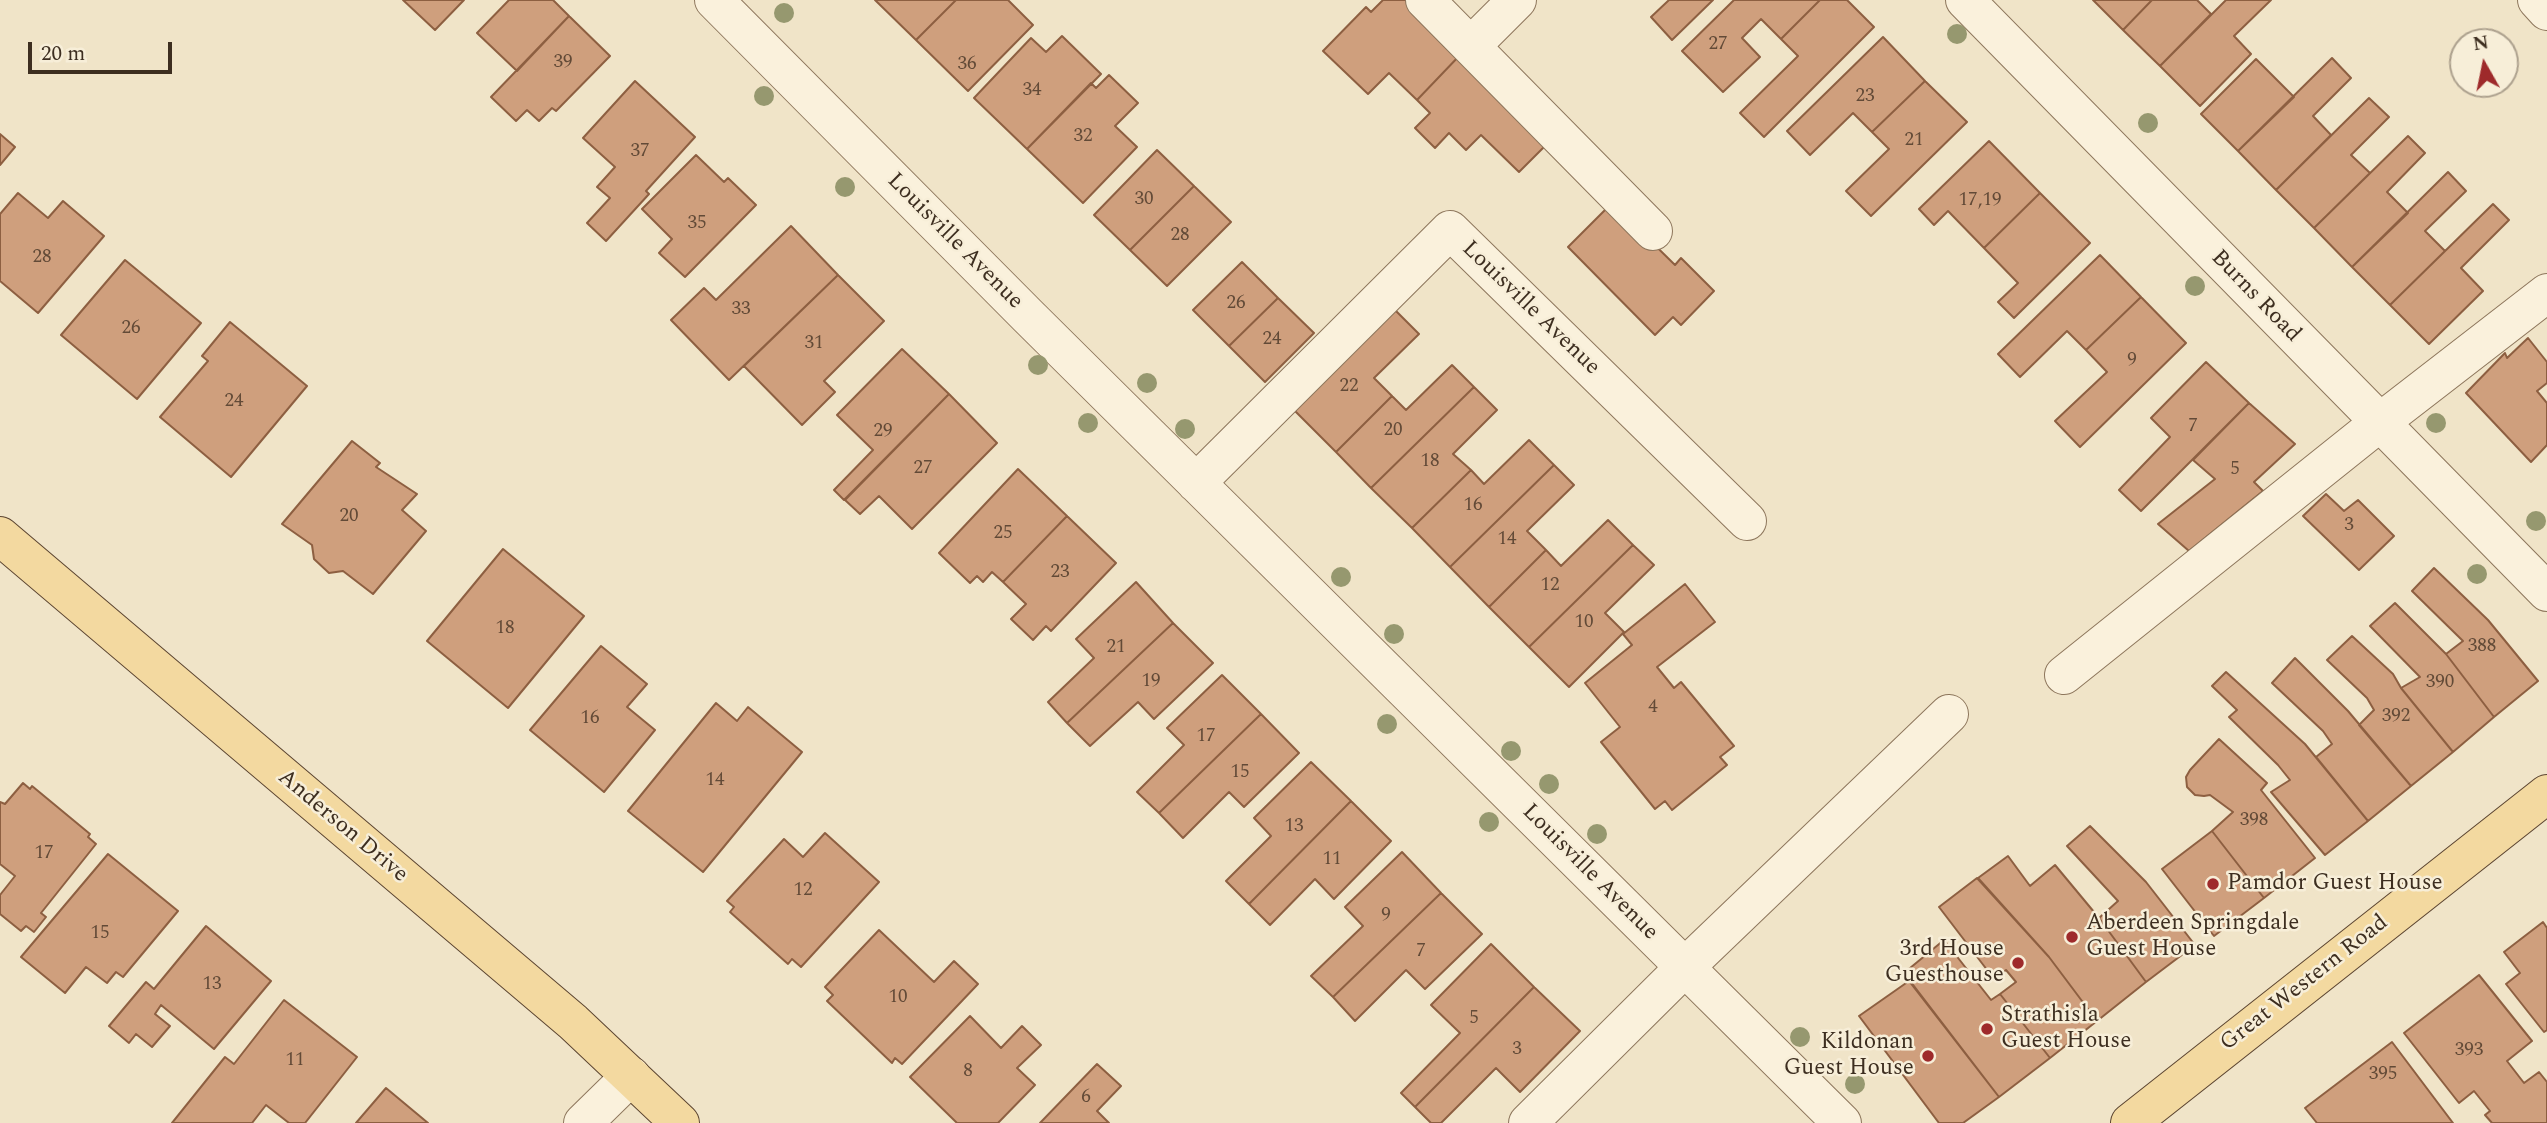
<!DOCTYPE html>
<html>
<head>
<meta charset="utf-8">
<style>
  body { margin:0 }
  #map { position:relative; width:2547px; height:1123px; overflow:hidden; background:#f0e4c8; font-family:Spectral,serif }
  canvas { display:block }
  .north { position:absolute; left:2449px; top:28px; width:70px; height:70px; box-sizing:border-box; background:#f7eed8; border:2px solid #ada18e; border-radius:50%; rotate:351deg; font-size:19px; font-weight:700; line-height:28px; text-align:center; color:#3d2e20 }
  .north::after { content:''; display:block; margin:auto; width:24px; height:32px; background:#9e2a2b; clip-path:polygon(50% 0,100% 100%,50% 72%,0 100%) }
  .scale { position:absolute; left:28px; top:42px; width:144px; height:32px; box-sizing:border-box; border:4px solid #3d2e20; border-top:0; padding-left:9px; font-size:21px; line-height:24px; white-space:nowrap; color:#3d2e20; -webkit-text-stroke:5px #f7eed8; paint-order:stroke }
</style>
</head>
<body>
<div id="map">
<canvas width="2547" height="1123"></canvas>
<div class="north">N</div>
<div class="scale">20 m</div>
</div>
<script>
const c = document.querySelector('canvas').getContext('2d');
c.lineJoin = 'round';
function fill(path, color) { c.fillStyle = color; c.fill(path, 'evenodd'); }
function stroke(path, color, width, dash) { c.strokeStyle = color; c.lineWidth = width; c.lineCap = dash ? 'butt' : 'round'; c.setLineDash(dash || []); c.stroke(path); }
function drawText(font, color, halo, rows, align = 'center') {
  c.font = font + ' Spectral,serif'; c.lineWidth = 5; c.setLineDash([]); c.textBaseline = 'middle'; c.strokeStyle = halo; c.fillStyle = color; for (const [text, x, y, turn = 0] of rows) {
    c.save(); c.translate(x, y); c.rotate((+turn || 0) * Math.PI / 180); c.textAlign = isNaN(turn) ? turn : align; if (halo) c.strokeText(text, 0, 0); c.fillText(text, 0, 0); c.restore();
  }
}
const building = new Path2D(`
  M403,0H464L435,30Z
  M509,0H553L569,16L517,71L477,33Z
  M875,0H956L916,40Z
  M956,0H1008L1033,25L968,91L916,40Z
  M1383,0H1406L1461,54L1417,100L1389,73L1368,94L1323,51L1366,7L1371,12Z
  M1669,0H1713L1672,40L1651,17Z
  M1734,0H1820L1781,39L1761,19L1742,38L1760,57L1723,92L1682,51Z
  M1820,0H1847L1874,27L1764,137L1740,113L1798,56L1781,39Z
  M2093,0H2152L2123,30Z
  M2152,0H2197L2211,14L2160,66L2123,30Z
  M2226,0H2271L2234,36L2251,54L2200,106L2160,66Z
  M569,16L610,56L556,111L552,108L539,121L527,110L516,121L491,97Z
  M1062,36L1101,74L1027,149L974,98L1031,38L1046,52Z
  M1883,37L1925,81L1872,132L1853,113L1810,155L1787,131Z
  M1461,54L1551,140L1519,172L1481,135L1466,150L1449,133L1435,148L1415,128L1430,113L1417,100Z
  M2332,58L2351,78L2313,116L2331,135L2276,190L2238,151Z
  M2256,59L2294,97L2238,151L2201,114Z
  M1109,75L1138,103L1115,126L1137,147L1083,203L1027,149L1091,83L1096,88Z
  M635,81L695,137L646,191L649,194L606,241L587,223L610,198L597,187L615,167L583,138Z
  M1925,81L1967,122L1871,216L1846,191L1889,149L1872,132Z
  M2369,98L2389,117L2351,155L2370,173L2314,228L2276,190Z
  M0,134L15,147L0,165Z
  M2408,136L2425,153L2387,192L2408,213L2352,267L2314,228Z
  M1989,141L2040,193L1984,248L1948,211L1934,225L1919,209Z
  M1157,150L1194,186L1130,250L1094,215Z
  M696,155L724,182L728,178L756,205L685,277L659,253L672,239L642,209Z
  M2448,172L2466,191L2425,231L2445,251L2390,305L2352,267Z
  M1194,186L1231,222L1167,286L1130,250Z
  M18,193L48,218L63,201L104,236L38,313L0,281V214Z
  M2040,193L2090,243L2014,318L1998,302L2018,283L1984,248Z
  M1612,203L1675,265L1681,258L1714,291L1681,325L1673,317L1655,335L1568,247Z
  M2493,204L2509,220L2461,268L2483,291L2429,344L2390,305Z
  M791,226L838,275L729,380L671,320L704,288L716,300Z
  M2100,255L2141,297L2086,350L2067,331L2020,377L1998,354Z
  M125,260L201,323L137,399L61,335Z
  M1242,262L1278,298L1229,346L1193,310Z
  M838,275L884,321L824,381L835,392L802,425L744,366Z
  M2141,297L2186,343L2080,447L2055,421L2107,372L2086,350Z
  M1278,298L1314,333L1265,382L1229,346Z
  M1394,309L1419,334L1374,378L1392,396L1336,452L1293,409Z
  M230,322L307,386L231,477L160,417L208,361L202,356Z
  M2528,338L2547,362V383L2537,391L2547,403V445L2531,462L2466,393L2505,353L2507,358Z
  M902,349L949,394L844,500L834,490L873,450L837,415Z
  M2206,362L2249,403L2141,511L2119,490L2170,437L2151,418Z
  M1452,365L1474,387L1371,488L1336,452L1392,396L1406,410Z
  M1474,387L1497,410L1453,454L1471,470L1412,528L1371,488Z
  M949,394L997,443L912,529L879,496L860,514L845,500Z
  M2249,403L2295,444L2254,482L2263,491L2189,551L2158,524L2215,479L2193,460Z
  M1529,440L1554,465L1450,567L1412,528L1471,470L1484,484Z
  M352,441L380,463L376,467L417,494L402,510L426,531L373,594L343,571L329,573L314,559L312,545L282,524Z
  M1554,465L1574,485L1527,531L1546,550L1489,607L1450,567Z
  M1018,469L1067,516L1003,582L992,572L983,582L977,576L970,583L939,553Z
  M2326,494L2344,511L2358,500L2394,536L2359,570L2303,516Z
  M1067,516L1116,563L1051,631L1046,626L1033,640L1011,619L1026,604L1003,582Z
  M1608,520L1633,545L1529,647L1489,607L1546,550L1561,566Z
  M1633,545L1654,565L1605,613L1624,632L1569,687L1529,647Z
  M503,549L584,616L508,708L427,641Z
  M2434,568L2488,620L2538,681L2494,717L2446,654L2463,641L2412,591Z
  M1136,582L1173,623L1067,723L1048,702L1094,658L1076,639Z
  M1685,584L1715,622L1657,667L1674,688L1681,682L1734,746L1720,757L1727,765L1672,810L1665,801L1655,809L1601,742L1620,727L1585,683L1632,645L1623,634Z
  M2395,603L2446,654L2494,717L2453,752L2401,688L2420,677L2370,626Z
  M1173,623L1213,663L1154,719L1138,702L1090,746L1067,723Z
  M2352,636L2393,674L2401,688L2453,752L2411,786L2359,725L2374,710L2367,698L2327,660Z
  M601,646L647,684L627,707L655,730L604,792L530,730Z
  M2295,658L2348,711L2411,786L2368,821L2316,757L2332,744L2323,731L2272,683Z
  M2226,672L2305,744L2368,821L2325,855L2271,792L2290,780L2278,765L2229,717L2237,710L2212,686Z
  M1222,675L1261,714L1159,813L1137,792L1184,745L1167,728Z
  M716,703L737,721L748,707L802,752L703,872L628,811Z
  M1261,714L1299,753L1244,807L1229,792L1183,838L1159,813Z
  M2219,739L2267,783L2261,790L2315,858L2264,898L2212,831L2233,812L2210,795L2204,796L2195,795L2187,787L2186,777L2190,770Z
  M1311,762L1351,801L1249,904L1226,881L1271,836L1254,818Z
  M23,783L30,789L32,786L90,834L88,837L96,844L41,913L46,917L34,932L26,926L21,931L0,914V895L15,876L0,864V802L5,804Z
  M1351,801L1391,841L1334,899L1315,879L1270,925L1249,904Z
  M2090,826L2146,882L2195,945L2146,982L2099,918L2118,901L2067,846Z
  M2212,831L2264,898L2214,936L2162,869Z
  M825,833L879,882L801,967L792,959L788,964L730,912L734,907L727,901L784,839L803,857Z
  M1402,852L1441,893L1333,997L1311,976L1363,926L1345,907Z
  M108,854L178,911L123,977L116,972L107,983L86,967L65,993L21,957Z
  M2008,856L2030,886L2055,865L2099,918L2146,982L2097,1021L2049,957L1978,878Z
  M1977,878L2049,957L2097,1021L2050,1058L2000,994L2016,982L2006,970L1994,979L1939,907Z
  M1441,893L1482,934L1425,989L1406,970L1355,1021L1333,997Z
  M2543,922L2547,928V1030L2544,1032L2506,984L2520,973L2504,952Z
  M206,926L271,981L214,1049L161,1005L155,1014L170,1026L152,1047L136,1034L129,1043L109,1026L146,982L154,989Z
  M879,930L934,982L954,961L978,984L902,1064L895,1058L892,1063L827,1001L833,995L825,987Z
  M1944,940L1991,1000L2000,994L2050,1058L1999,1097L1904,973Z
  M1491,944L1534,987L1415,1107L1401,1093L1460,1033L1431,1005Z
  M2479,975L2532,1041L2507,1061L2524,1083L2539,1072L2547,1082V1123H2492L2485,1115L2490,1111L2474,1091L2459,1103L2404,1033Z
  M1909,981L1999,1097L1963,1123H1939L1859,1016Z
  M1534,987L1580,1031L1520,1092L1496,1068L1441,1123H1431L1415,1107Z
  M284,1000L357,1057L305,1123H289L266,1105L252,1123H172L225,1057L234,1064Z
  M970,1016L1001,1048L1022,1026L1041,1045L1017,1068L1035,1085L998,1123H957L910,1077Z
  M2392,1042L2453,1123H2317L2305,1108Z
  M1097,1064L1121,1086L1097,1111L1109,1123H1040Z
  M386,1088L428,1123H356Z`);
fill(building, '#cf9f7d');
stroke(building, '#8d5f41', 2);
const minor = new Path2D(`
  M714,0L1028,316L1842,1123
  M1425,0L1653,231
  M1965,0L2547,592
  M2537,0L2547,11
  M1471,46L1517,0
  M1196,483L1450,230L1747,521
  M2064,675L2379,423L2547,293
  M583,1123L631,1076
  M1528,1123L1684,968L1949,714`);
const major = new Path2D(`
  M0,536L573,1022L680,1123
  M2130,1123L2547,794`);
stroke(minor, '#8d765c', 40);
stroke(major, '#5b4430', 40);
stroke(minor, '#faf1dc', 38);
stroke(major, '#f3d9a0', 38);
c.fillStyle = '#96986f';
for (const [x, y] of [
  [784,13],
  [1957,34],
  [764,96],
  [2148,123],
  [845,187],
  [2195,286],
  [1038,365],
  [1147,383],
  [1088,423],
  [2436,423],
  [1185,429],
  [2536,521],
  [2477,574],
  [1341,577],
  [1394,634],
  [1387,724],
  [1511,751],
  [1549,784],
  [1489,822],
  [1597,834],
  [1800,1037],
  [1855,1084]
]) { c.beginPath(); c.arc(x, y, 10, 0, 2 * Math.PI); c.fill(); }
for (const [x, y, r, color] of [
  [2213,884,7,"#9e2a2b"],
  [2072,937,7,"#9e2a2b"],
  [2018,963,7,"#9e2a2b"],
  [1987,1029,7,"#9e2a2b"],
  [1928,1056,7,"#9e2a2b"]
]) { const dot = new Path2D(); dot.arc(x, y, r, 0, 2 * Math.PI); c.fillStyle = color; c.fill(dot); stroke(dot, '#f7eed8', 2.5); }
drawText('19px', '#624a37', null, [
  ["27",1718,45],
  ["39",563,63],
  ["36",967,65],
  ["34",1032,91],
  ["23",1865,97],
  ["32",1083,137],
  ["21",1914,141],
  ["37",640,152],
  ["30",1144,200],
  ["17,19",1980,201],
  ["35",697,224],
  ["28",1180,236],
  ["28",42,258],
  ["26",1236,304],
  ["33",741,310],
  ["26",131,329],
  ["24",1272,340],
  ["31",814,344],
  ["9",2132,361],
  ["22",1349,387],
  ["24",234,402],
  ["7",2193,427],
  ["20",1393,431],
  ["29",883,432],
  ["18",1430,462],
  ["27",923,469],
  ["5",2235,470],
  ["16",1473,506],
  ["20",349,517],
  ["3",2349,526],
  ["25",1003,534],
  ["14",1507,540],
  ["23",1060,573],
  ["12",1550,586],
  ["10",1584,623],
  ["18",505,629],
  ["388",2482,647],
  ["21",1116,648],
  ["19",1151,682],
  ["390",2440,683],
  ["4",1653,708],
  ["392",2396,717],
  ["16",590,719],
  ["17",1206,737],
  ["15",1240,773],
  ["14",715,781],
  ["398",2254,821],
  ["13",1294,827],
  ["17",44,854],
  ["11",1332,860],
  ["12",803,891],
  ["9",1386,916],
  ["15",100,934],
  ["7",1421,952],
  ["13",212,985],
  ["10",898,998],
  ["5",1474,1019],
  ["3",1517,1050],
  ["393",2469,1051],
  ["11",295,1061],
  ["8",968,1072],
  ["395",2383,1075],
  ["6",1086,1098]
]);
drawText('23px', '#3d2e20', '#f7eed8', [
  ["Louisville Avenue",954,242,45],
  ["Burns Road",2255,297,46],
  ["Louisville Avenue",1530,309,44],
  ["Anderson Drive",342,827,40],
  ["Louisville Avenue",1589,873,45],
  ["Great Western Road",2305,984,-38]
]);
drawText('23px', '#3d2e20', '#f7eed8', [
  ["Pamdor Guest House",2227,884],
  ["Aberdeen Springdale",2086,924],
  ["Guest House",2086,950],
  ["3rd House",2004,950,"right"],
  ["Guesthouse",2004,976,"right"],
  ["Strathisla",2001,1016],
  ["Guest House",2001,1042],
  ["Kildonan",1914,1043,"right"],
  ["Guest House",1914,1069,"right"]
], 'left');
</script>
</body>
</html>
